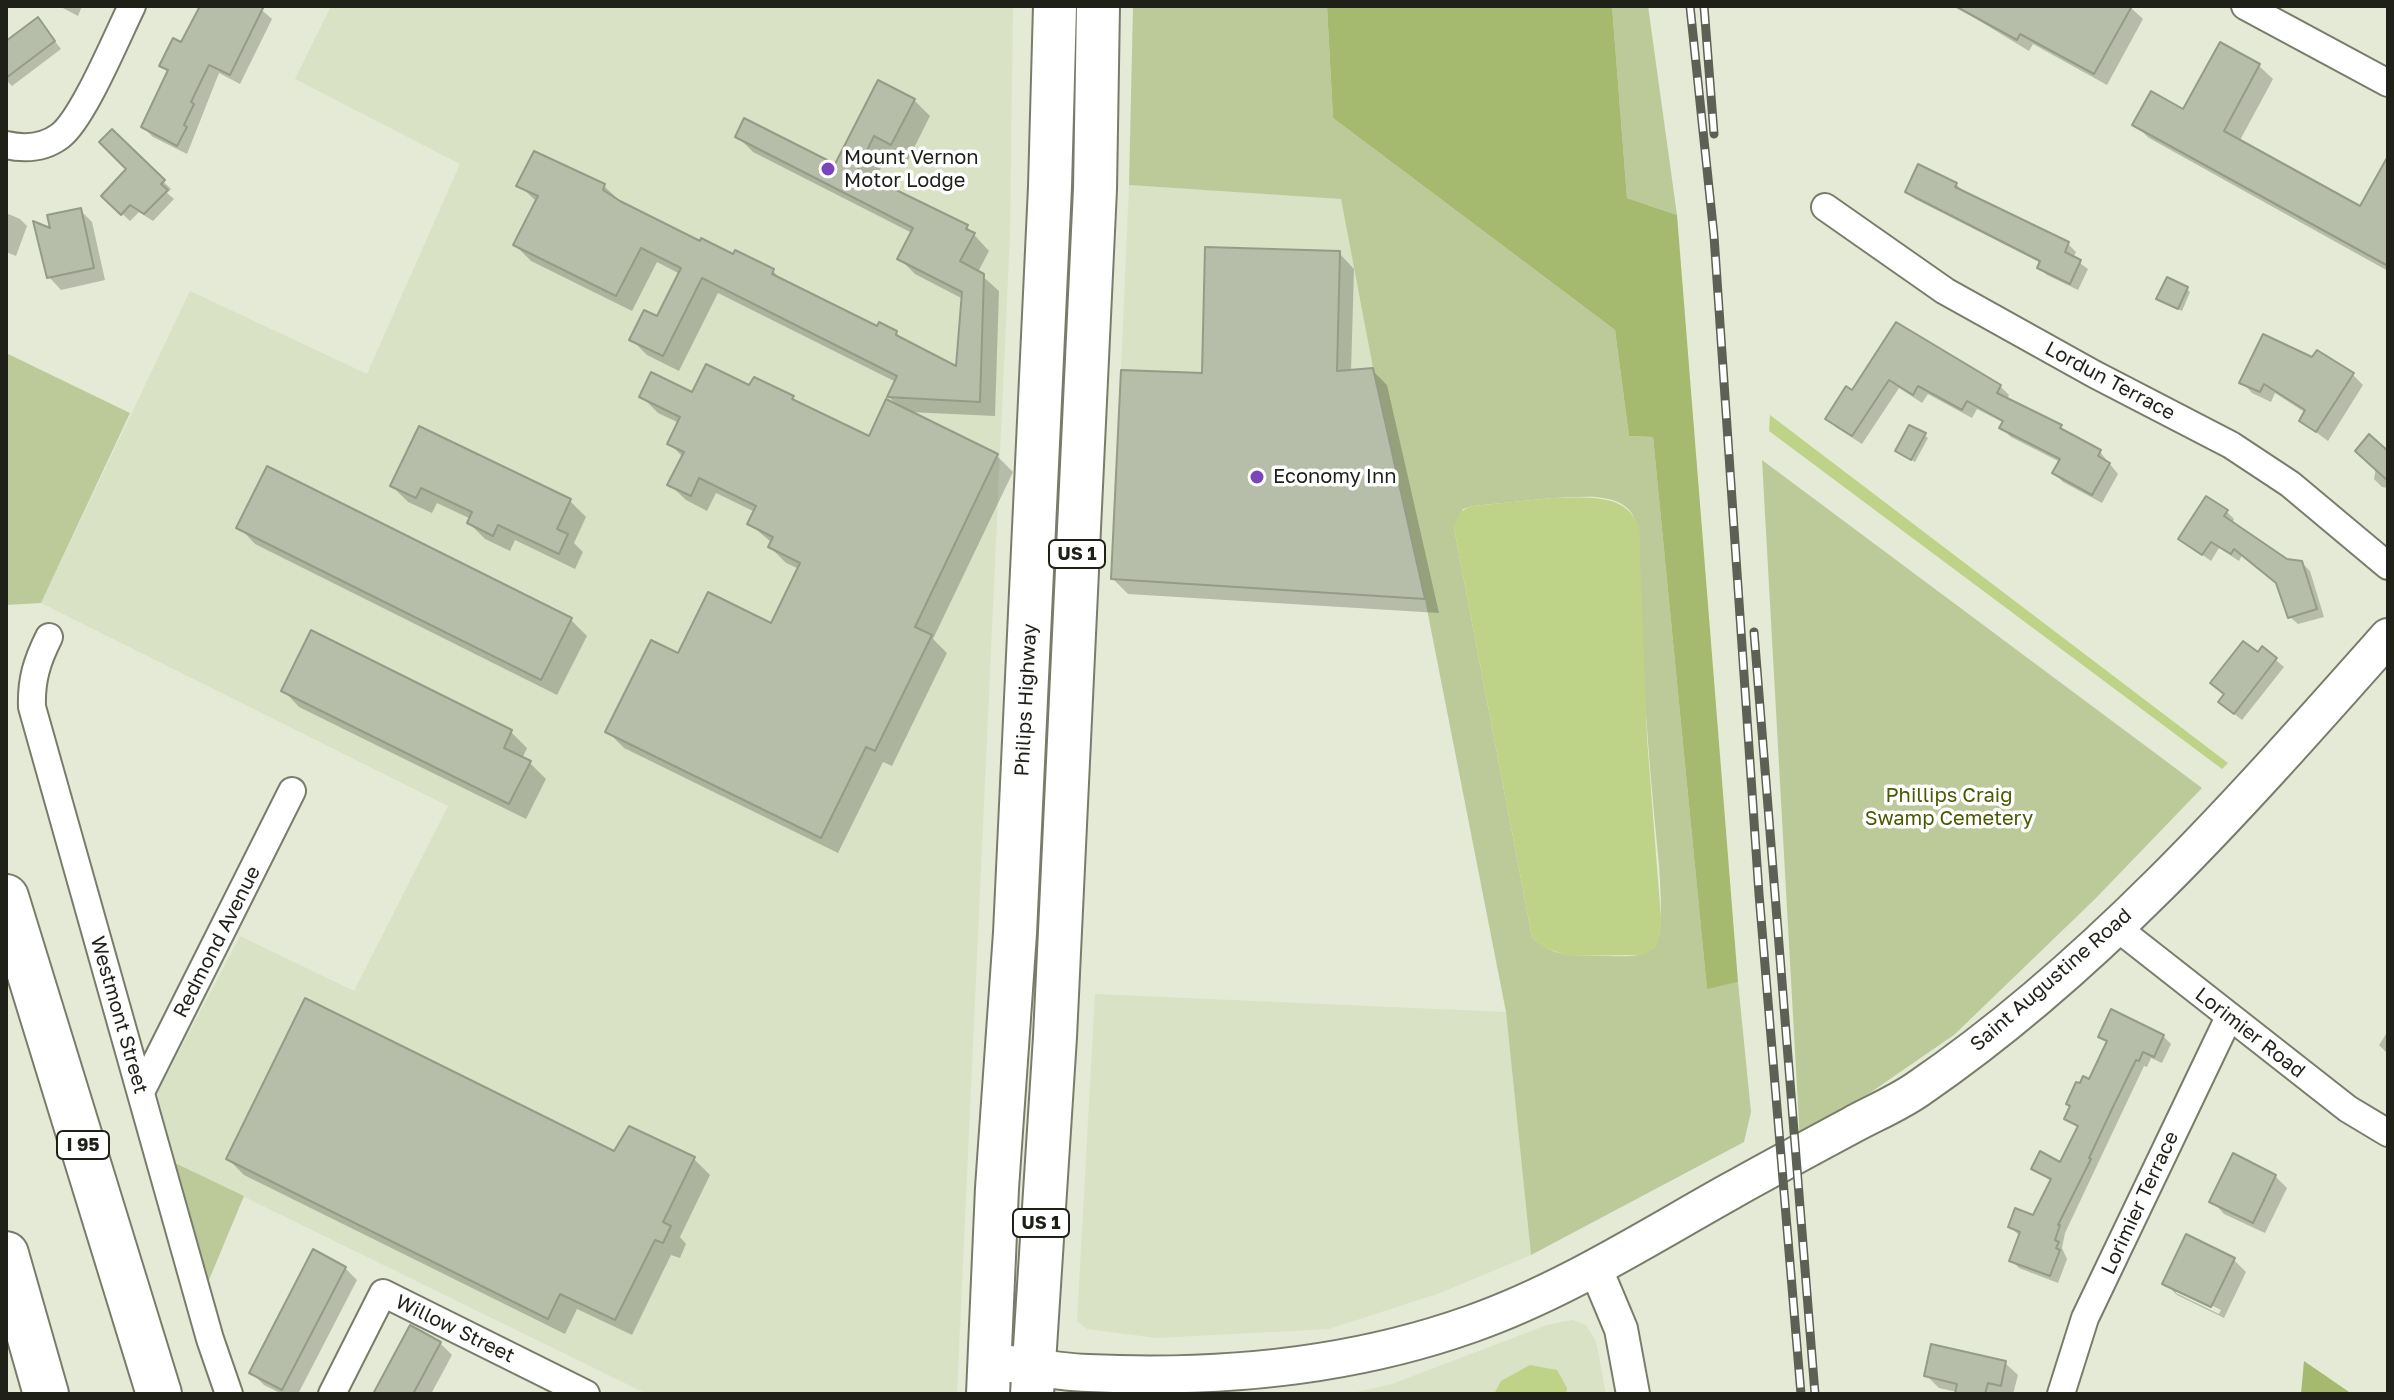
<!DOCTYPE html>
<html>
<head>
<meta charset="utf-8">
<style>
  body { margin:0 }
  #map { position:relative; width:2394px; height:1400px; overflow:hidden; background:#e4ead5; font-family:"Golos Text",sans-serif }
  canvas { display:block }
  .frame { position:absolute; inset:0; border:8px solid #1f2119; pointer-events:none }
</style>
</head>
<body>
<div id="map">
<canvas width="2394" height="1400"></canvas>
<div class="frame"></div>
</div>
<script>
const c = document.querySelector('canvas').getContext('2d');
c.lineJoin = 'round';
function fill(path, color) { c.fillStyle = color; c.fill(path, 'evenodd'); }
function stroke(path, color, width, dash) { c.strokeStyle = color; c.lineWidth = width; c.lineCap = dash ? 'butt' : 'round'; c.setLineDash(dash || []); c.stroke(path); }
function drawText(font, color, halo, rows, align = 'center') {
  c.font = font + ' "Golos Text",sans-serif'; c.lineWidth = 7; c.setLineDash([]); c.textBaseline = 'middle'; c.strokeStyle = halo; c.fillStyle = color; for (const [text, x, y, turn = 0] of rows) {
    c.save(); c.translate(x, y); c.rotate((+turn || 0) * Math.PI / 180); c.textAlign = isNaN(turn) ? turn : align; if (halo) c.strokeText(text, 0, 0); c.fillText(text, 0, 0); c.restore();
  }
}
fill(new Path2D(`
  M331,6H1013L1010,235L957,1394H647L175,1163L154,1099L240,936L354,991L448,806L41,603L190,291L367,374L460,164L295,79Z
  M1129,185L1341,198L1373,368L1294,376L1121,370Z
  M1095,994L1506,1012L1531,1255L1440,1293L1329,1329L1157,1338L1087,1329L1077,1321Z
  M1572,1320L1586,1325L1596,1341L1606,1394H1348L1392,1384L1547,1325Z`), '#d9e2c5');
fill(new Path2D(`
  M1133,6H1327L1333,118L1615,330L1629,436L1653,437L1707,988L1738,982L1751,1112L1744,1142L1531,1255L1506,1012L1425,599L1373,368L1341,199L1129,185ZM1552,498C1575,498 1613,491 1630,511C1634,515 1636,524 1639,529C1639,641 1648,754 1659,865C1660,881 1664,932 1656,944C1645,961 1617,955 1599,956C1572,956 1553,957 1532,937L1454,528L1463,509L1473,506Z
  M1612,6H1648L1677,215L1627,198Z
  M6,353L130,413L41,603L6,605Z
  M1762,460L2202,788L2095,899L1954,1035L1800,1141Z
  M175,1163L244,1196L206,1287Z`), '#bcca9a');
fill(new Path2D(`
  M1327,6H1612L1627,198L1677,215L1738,982L1707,989L1653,437L1629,436L1615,330L1333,118Z
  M2304,1361L2352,1394H2301Z`), '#a5b96f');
fill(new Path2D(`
  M1770,415L2228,763L2222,769L1769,431Z
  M1552,498C1583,498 1629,491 1639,529L1647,738L1661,919L1659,938L1655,948L1642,955L1568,956L1543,947L1532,937L1454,528C1457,515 1460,510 1473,506Z
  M1530,1365L1557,1370L1567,1388L1566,1394H1494L1501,1381Z`), '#bed387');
fill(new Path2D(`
  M59,6H82L78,16Z
  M201,6H257L272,19L240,84L219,73L187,154L153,137L143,127L169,73L161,66L182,45Z
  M1955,6H2129L2143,19L2107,85L2033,44L2029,51Z
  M38,20L61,49L12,86L6,80V43Z
  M2221,45L2259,66L2273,79L2239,142L2361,209L2388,160V271L2149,138L2135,125L2184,112Z
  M914,100L930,116L908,160L890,151L874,181L967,227L989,251L978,272L999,291L995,416L908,412L997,456L1013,472L933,639L947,653L892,766L883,762L838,853L624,748L608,732L679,656L772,626L799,569L786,563L770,547L772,543L750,524L755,512L716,493L707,511L686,500L669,484L683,457L670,444L679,423L658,413L642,397L693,395L750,388L792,397L800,405L870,439L900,408L889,397L896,382L718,293L679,371L647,355L632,340L658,319L680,274L657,262L632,311L531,261L515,245L537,202L519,185L604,186L620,201L700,244L773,271L783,282L878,329L896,333L906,342L957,369L963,299L915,274L899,258L912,233L753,152L737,136L836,167Z
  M112,132L171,189L167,193L174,199L153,221L139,212L130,221L103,196L129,169Z
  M1956,184L1964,192L2068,244L2076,252L2073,258L2088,269L2078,290L2047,275L2039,268L2041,263L1915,199L1907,191Z
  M80,210L92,222L105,280L61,290L49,277Z
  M6,213L20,219L27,226L16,256L6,252Z
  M1339,253L1354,269L1351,372L1372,370L1387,385L1439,613L1128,594L1113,579L1204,375Z
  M2187,289L2190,292L2182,311L2158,299Z
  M1896,325L2000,386L2009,395L2007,400L2060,427L2067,434L2100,452L2118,474L2102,503L2063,482L2054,473L2060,462L2011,437L2001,428L2004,423L1977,409L1972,418L1928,394L1922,403L1899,388L1862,444L1837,428L1827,418L1853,393Z
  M2352,374L2363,385L2328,441L2301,421L2306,413L2275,393L2271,402L2252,393L2242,382Z
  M420,428L570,501L586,517L574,543L583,552L575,569L515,540L510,551L485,539L469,523L471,519L437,503L432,513L408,502L392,486Z
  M1924,435L1928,438L1915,462L1901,454Z
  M2388,453V488L2382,487L2374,479L2376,468Z
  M2227,512L2234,519L2232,524L2286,561L2301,562L2310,571L2324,617L2298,624L2290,617L2279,584L2242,555L2239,561L2219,548L2211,561L2180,539Z
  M239,527L570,619L587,636L557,695L255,544Z
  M2263,649L2284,667L2242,720L2228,709Z
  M283,690L511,732L527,748L522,759L530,763L546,779L526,819L299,707Z
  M2388,1031V1054L2379,1045Z
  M2101,1036H2163L2171,1044L2162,1063L2151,1058L2147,1067L2144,1066L2065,1233L2062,1248L2067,1259L2058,1283L2019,1268L2011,1260L2020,1236L2010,1227L2034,1217L2052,1182L2033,1168L2060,1164L2079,1128L2066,1118L2090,1082L2108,1044Z
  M615,1154L694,1159L710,1175L680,1237L686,1244L680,1258L671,1255L632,1335L577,1309L565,1334L244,1175L228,1159Z
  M2275,1176L2287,1188L2265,1233L2224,1214L2212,1201Z
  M2234,1260L2246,1272L2224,1318L2177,1295L2165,1283ZM2176,1288L2221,1310L2219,1314L2176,1293Z
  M345,1268L357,1280L298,1394H282L264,1385L252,1373Z
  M440,1343L452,1355L431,1394H375Z
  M2005,1363L2018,1375L2013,1394H1957V1392L1939,1388L1926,1375Z`), '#0003');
const building = new Path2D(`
  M200,6H264L230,75L209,65L191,102L194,104L184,125L187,127L177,146L141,127L168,70L159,66L173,38L181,42Z
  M1955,6H2132L2094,74L2020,34L2017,40Z
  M38,17L55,41L6,78V41Z
  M2220,42L2260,64L2224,131L2360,206L2388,156V266L2132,125L2151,91L2183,109Z
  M878,80L915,99L891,145L874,136L857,171L968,225L966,229L975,233L960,261L984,274L980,402L887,397L897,376L702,278L663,356L629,340L644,310L657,316L681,268L641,248L616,296L513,245L538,196L516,186L534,151L605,184L603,190L620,201L700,241L701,238L733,254L735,250L774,269L772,274L877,326L879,322L897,331L896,335L956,366L962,292L897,259L913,228L735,137L744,118L835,164Z
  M112,129L165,180L161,184L168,190L144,214L130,205L121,215L101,196L126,169L99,142Z
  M1918,164L1957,183L1955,187L2069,242L2065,252L2081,260L2070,284L2037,268L2040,261L1905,192Z
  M81,208L94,268L47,278L33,221L50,228L47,215Z
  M1205,247L1340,251L1337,371L1373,368L1425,599L1111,579L1121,370L1202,373Z
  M2167,277L2188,287L2178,309L2156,299Z
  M1896,322L2001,385L1997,393L2062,425L2060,428L2101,450L2098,456L2110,463L2092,495L2052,473L2060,459L1999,428L2003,421L1967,401L1962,410L1918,386L1913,395L1889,380L1852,436L1825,419L1846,386L1852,390Z
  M2263,334L2312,357L2317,350L2354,373L2316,432L2299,421L2305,410L2264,384L2260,392L2239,383Z
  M706,364L749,385L754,377L794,396L792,399L869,436L886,399L998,454L915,627L932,635L875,751L866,747L821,838L605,732L651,640L678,653L708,592L771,623L800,563L768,547L773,537L747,524L756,506L699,478L691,496L667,485L684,452L667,444L680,417L639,397L651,372L692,392Z
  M1909,425L1926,433L1911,460L1895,451Z
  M419,426L571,499L557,529L568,534L559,554L498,525L493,536L467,523L472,512L421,488L416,498L390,486Z
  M2369,434L2388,451V481L2355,451Z
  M267,466L572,618L541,680L236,528Z
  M2206,496L2228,510L2224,516L2287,559L2302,561L2317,609L2288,618L2276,583L2234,549L2231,554L2211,542L2202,555L2178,539Z
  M311,630L512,730L504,748L531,761L509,804L281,691Z
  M2243,641L2258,652L2262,646L2277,658L2234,714L2218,702L2224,694L2210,683Z
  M305,998L614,1151L629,1126L695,1157L663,1222L671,1226L663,1243L655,1240L615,1320L560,1294L548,1319L226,1159Z
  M2111,1009L2164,1035L2154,1057L2143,1052L2139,1061L2136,1060L2112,1109L2089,1158L2091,1159L2058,1225H2060L2055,1240L2059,1242L2056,1248L2060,1250L2050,1276L2009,1261L2020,1232L2008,1227L2015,1208L2033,1215L2051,1179L2031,1169L2040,1151L2060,1162L2078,1126L2064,1119L2070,1106L2066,1104L2076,1082L2080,1083L2083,1076L2089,1079L2107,1041L2098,1037Z
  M2233,1153L2276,1175L2253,1223L2209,1202Z
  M2186,1234L2235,1258L2211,1307L2162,1284Z
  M313,1249L346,1267L282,1390L249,1373Z
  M410,1325L441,1342L413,1394H373Z
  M1931,1344L2006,1361L2001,1386L1988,1383L1985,1394H1955L1957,1384L1924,1376Z`);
fill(building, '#b6bda8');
stroke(building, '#959b87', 2);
const minor = new Path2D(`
  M2245,6L2388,83
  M6,145C24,149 44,148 60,136C83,119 117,36 132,6
  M1825,207L1945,291L2094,374L2231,445L2290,484L2388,566
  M49,637C37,661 31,680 32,707L210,1339L229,1394
  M2116,927L2348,1109L2388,1133
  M141,1092L292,791
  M332,1394L383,1293L586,1394
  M2061,1394L2085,1318L2229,1017`);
const tertiary = new Path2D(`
  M1595,1267L1621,1329L1633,1394`);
const secondary = new Path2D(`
  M989,1361C1022,1365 1055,1372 1088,1373C1215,1379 1350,1367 1471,1324C1562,1292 1645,1239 1729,1192C1770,1169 1811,1147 1852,1125C1874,1113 1898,1103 1918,1089C2098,966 2244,799 2388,637`);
const primary = new Path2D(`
  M988,1394L997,1188L1015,933L1050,187L1055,6
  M1032,1394L1055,1037L1095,189L1098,6`);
const motorway = new Path2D(`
  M6,897L159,1394
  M6,1254L46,1394`);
stroke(minor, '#777d6a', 30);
stroke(tertiary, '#777d6a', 36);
stroke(secondary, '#777d6a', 40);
stroke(primary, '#777d6a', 46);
stroke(motorway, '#777d6a', 48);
stroke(minor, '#fff', 26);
stroke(tertiary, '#fff', 32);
stroke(secondary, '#fff', 36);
stroke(primary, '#fff', 42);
stroke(motorway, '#fff', 44);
const rail = new Path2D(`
  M1690,6L1714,236L1759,894L1801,1394
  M1704,6L1714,134
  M1754,632L1815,1394`);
stroke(rail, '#5d6054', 9);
stroke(rail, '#fff', 6, [18]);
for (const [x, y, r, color] of [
  [828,169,8,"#7b45bc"],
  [1257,477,8,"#7b45bc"]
]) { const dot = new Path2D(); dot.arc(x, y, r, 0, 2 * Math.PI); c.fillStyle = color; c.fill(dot); stroke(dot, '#fff', 3); }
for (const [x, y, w] of [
  [1077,554,56],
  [83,1145,52],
  [1041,1223,56]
]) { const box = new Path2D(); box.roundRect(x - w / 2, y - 14, w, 28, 6); c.fillStyle = '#fff'; c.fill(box); stroke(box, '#1f2119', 2); }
drawText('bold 18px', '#1f2119', null, [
  ["US 1",1077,554],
  ["I 95",83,1145],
  ["US 1",1041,1223]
]);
drawText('20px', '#1f2119', '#fff', [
  ["Mount Vernon",844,158],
  ["Motor Lodge",844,181],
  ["Economy Inn",1273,477]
], 'left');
drawText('20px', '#1f2119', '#fff', [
  ["Lordun Terrace",2110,381,28],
  ["Philips Highway",1026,700,-87],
  ["Redmond Avenue",217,942,-63],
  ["Saint Augustine Road",2051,980,-41],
  ["Westmont Street",119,1015,74],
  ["Lorimier Road",2250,1033,38],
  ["Lorimier Terrace",2140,1203,-65],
  ["Willow Street",455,1329,26]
]);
drawText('20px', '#485900', '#fff', [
  ["Phillips Craig",1949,796],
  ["Swamp Cemetery",1949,819]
]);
</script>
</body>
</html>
